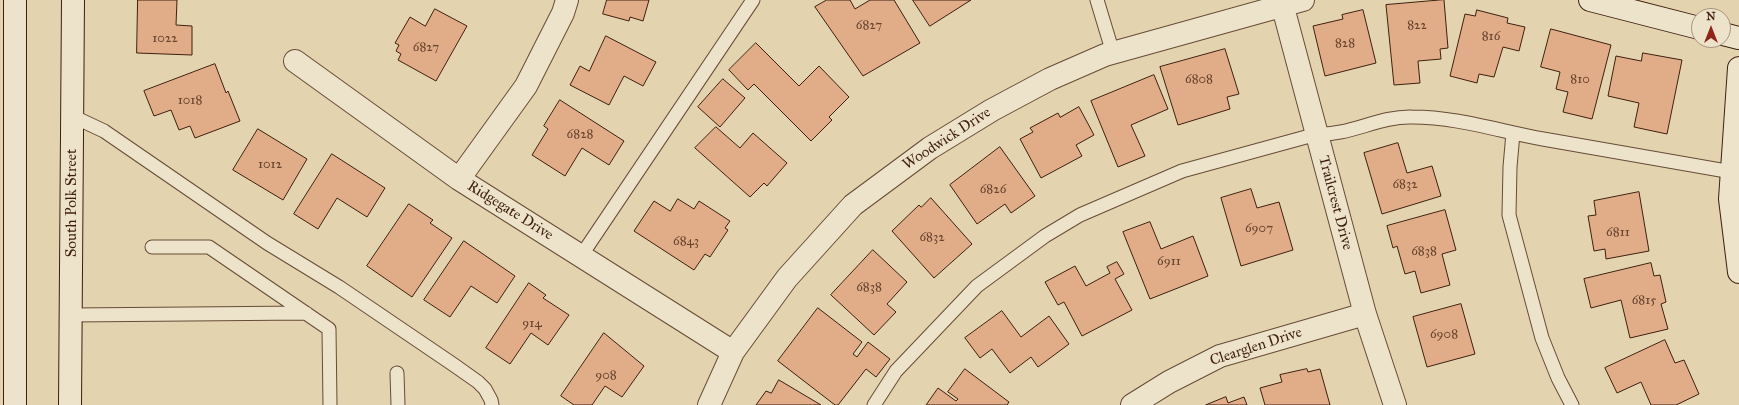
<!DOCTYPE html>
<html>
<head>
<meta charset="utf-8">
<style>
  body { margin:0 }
  #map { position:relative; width:1739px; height:405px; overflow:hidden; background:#e3d3ae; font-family:"IM FELL Great Primer",serif }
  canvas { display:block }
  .north { position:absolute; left:1691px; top:8px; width:40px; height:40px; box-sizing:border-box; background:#ede2ca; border:1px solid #a7947f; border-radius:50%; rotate:0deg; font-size:11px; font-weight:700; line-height:16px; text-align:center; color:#3e1f0f }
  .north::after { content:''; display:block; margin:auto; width:14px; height:18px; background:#8f2418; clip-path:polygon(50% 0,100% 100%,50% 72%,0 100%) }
</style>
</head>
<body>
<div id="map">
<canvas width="1739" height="405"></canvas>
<div class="north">N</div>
</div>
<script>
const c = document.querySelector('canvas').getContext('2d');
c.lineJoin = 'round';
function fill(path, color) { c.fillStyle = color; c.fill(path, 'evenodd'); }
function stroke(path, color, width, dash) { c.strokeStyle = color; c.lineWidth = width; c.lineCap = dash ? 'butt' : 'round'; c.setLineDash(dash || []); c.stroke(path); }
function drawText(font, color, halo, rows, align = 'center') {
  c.font = font + ' "IM FELL Great Primer",serif'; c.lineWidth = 3.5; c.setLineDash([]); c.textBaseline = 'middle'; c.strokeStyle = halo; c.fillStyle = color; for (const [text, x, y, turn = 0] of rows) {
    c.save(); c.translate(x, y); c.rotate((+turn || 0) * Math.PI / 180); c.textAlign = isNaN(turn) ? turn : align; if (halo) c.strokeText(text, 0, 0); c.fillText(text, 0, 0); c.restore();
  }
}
const building = new Path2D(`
  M138,0H177L176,25L192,26V55L137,53Z
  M607,0H649L643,21L630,17L629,21L603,14Z
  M827,0H850L855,9L870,0H894L920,43L863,76L815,7Z
  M913,0H971L930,26Z
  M1444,0L1448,48L1440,49L1441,59L1418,61L1420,83L1394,85L1386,5Z
  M435,9L467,26L436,81L398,60L401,54L396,51L399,45L395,43L410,17L425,26Z
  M1363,10L1376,63L1325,76L1313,26L1343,19L1342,15Z
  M1477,10L1508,18L1507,23L1525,27L1519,51L1503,47L1494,77L1479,74L1477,83L1450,76L1465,14L1475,16Z
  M1551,29L1611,45L1592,119L1563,112L1568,92L1556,89L1560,72L1541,67Z
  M606,36L656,62L643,86L624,76L609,105L570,85L580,66L589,71Z
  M756,43L799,86L819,66L849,97L829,117L832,120L811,141L754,84L748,90L729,70Z
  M1225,49L1239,94L1227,97L1230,109L1178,125L1160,67Z
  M1643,53L1682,60L1667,134L1634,127L1639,103L1608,96L1616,56L1641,61Z
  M215,64L226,93L228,91L240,121L195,138L190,126L179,130L171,110L154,116L144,91Z
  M1154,75L1168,109L1131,125L1145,156L1118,167L1091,101Z
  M723,79L745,98L720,127L698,107Z
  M560,100L624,141L609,165L582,148L565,176L532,155L548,129L544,126Z
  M1079,107L1094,135L1076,145L1082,156L1041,178L1020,139L1033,132L1030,128L1058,113L1060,117Z
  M716,127L740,148L753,133L787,163L767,186L764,183L750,197L695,148Z
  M258,129L307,159L283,200L233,170Z
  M1398,143L1407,173L1432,166L1441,196L1382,214L1364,153Z
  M1000,147L1035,196L1011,213L1005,204L977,224L950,185Z
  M332,154L385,188L367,217L337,198L318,229L294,214Z
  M1251,189L1257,208L1279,202L1293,250L1241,266L1221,198Z
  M1639,192L1649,251L1606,259L1605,249L1594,251L1588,216L1596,215L1594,201Z
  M931,198L972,244L934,278L892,231L919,205L921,207Z
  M678,199L694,209L699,201L730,221L725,228L728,230L710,257L705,254L694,270L634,231L654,201L670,211Z
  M409,204L433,220L430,223L452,238L412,297L367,266Z
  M1445,210L1456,250L1442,254L1450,285L1421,293L1415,271L1405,274L1397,246L1393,248L1387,226Z
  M1150,222L1161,249L1193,236L1208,276L1150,299L1123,232Z
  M464,241L515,276L497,303L471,286L450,317L424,300Z
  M873,250L907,282L887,304L896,312L874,335L831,295Z
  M1117,262L1124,274L1115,279L1132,310L1082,336L1064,302L1058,305L1045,282L1075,266L1086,286L1110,273L1107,267Z
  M1651,263L1654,276L1660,275L1666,302L1661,304L1668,329L1630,338L1621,300L1591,308L1584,279Z
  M529,283L546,295L543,298L569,315L548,345L531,333L510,364L486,348Z
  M1461,304L1475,354L1427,367L1413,317Z
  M818,308L862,342L853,354L857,357L868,342L890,359L876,377L866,369L838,405H835L778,361Z
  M1002,311L1021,337L1049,316L1069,344L1038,367L1031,357L1010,373L992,349L980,358L965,338Z
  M604,333L644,366L622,397L605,386L592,405H574L561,396Z
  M1665,340L1675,363L1684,360L1699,394L1676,405H1651L1641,382L1617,393L1605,368Z
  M965,369L1009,402L1007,405H926L938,388L956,401L958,399L948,392Z
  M1307,369L1308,372L1320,369L1330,405H1265L1260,388L1282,382L1280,375Z
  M779,380L821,405H756L766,391L771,393Z
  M1226,397L1228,403L1244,397L1247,405H1206Z`);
fill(building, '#e1ad88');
stroke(building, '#3e1f0f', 1);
const lane = new Path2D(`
  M1097,0L1113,53
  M72,116L104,131L267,243L339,287L454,365L478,382L485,389L491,400L492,405
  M1513,133L1510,167L1509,215L1542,338L1558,378L1572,405
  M152,247H209L329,329L330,405
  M581,256L753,0
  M71,315L306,313
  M397,373L398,405
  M874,405L896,371L977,286L1045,236L1080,215L1182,171L1317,134C1349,136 1379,116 1412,117C1457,117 1499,131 1543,139C1606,150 1669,161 1732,172`);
const street = new Path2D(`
  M1281,0L1365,314L1395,405
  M295,61L459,179L733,352
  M459,179L526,86L563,13L567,0
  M709,405L733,352L787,278L853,205L930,148L992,110L1050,79L1105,55L1303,0
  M1132,405L1169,382L1220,356L1365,314`);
const secondary = new Path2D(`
  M15,0V405
  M1590,0L1699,28
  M1723,34L1739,38
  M1739,68L1730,199L1739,272
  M70,405L73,0`);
stroke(lane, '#674c37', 15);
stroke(street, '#674c37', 24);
stroke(secondary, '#3e1f0f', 24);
stroke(lane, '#ede2ca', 13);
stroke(street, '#ede2ca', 22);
stroke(secondary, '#ede2ca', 22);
drawText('13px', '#67422d', null, [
  ["6827",869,26],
  ["822",1417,26],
  ["816",1491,37],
  ["1022",165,39],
  ["828",1345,44],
  ["6827",426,48],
  ["6808",1199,80],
  ["810",1580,80],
  ["1018",190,101],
  ["6828",580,135],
  ["1012",270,165],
  ["6832",1405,185],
  ["6826",993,190],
  ["6907",1259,229],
  ["6811",1618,233],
  ["6832",932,238],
  ["6843",686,242],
  ["6838",1424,252],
  ["6911",1169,262],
  ["6838",869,288],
  ["6815",1644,301],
  ["914",532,324],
  ["6908",1444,335],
  ["908",606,376]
]);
drawText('15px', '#3e1f0f', '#ede2ca', [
  ["Woodwick Drive",947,139,-33],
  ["South Polk Street",72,203,-90],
  ["Trailcrest Drive",1335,203,75],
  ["Ridgegate Drive",510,211,32],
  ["Clearglen Drive",1256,347,-18]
]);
</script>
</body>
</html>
